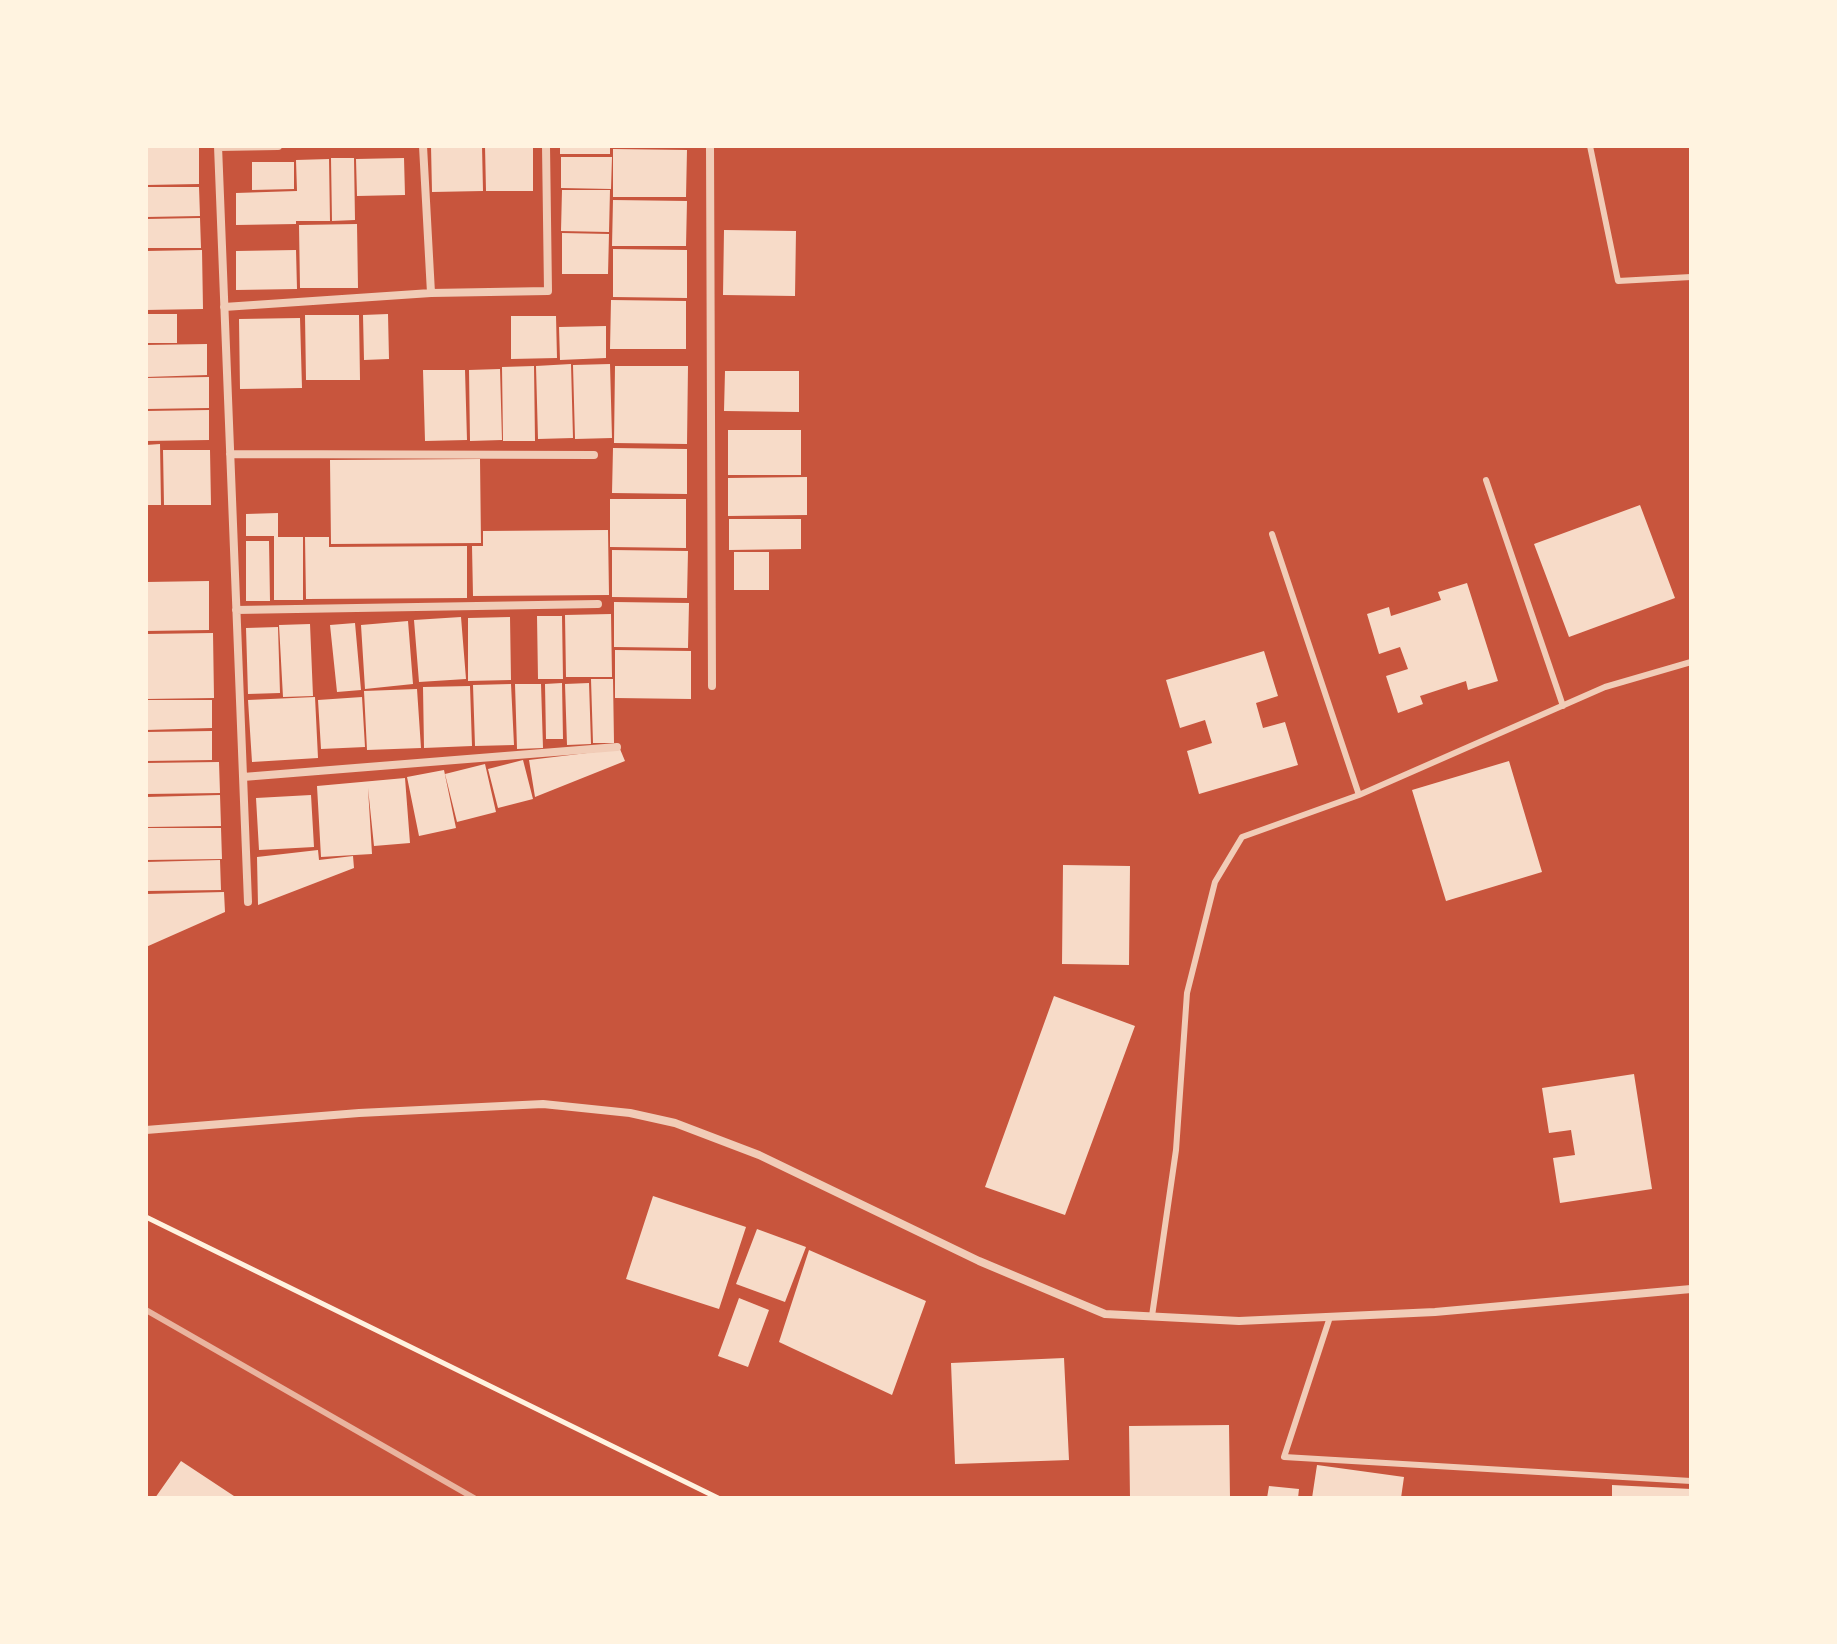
<!DOCTYPE html>
<html>
<head>
<meta charset="utf-8">
<style>
  body { margin:0 }
  #map { position:relative; width:1837px; height:1644px; overflow:hidden; background:#c8553d; font-family:Raleway,sans-serif }
  canvas { display:block }
  .frame { position:absolute; inset:0; border:148px solid #fff3e0; pointer-events:none }
</style>
</head>
<body>
<div id="map">
<canvas width="1837" height="1644"></canvas>
<div class="frame"></div>
</div>
<script>
const c = document.querySelector('canvas').getContext('2d');
c.lineJoin = 'round';
function fill(path, color) { c.fillStyle = color; c.fill(path, 'evenodd'); }
function stroke(path, color, width, dash) { c.strokeStyle = color; c.lineWidth = width; c.lineCap = dash ? 'butt' : 'round'; c.setLineDash(dash || []); c.stroke(path); }
fill(new Path2D(`
  M146,146H199V184L146,185Z
  M431,146H482L483,191L432,192Z
  M485,146H533V191H486Z
  M560,146H610V154H560Z
  M613,149L687,150L686,197H613Z
  M561,157H612L611,189L561,188Z
  M331,158H354L355,220L332,221Z
  M404,158L405,195L357,196L356,159Z
  M329,159L330,221H296V224L236,225V193L297,191L296,160Z
  M252,162H294V189L252,190Z
  M146,187H199L200,216L146,217Z
  M562,190H610L609,232L561,231Z
  M613,200L687,201L686,246H612Z
  M200,218L201,248H146V219Z
  M357,224L358,288H300L299,225Z
  M724,230L796,231L795,296L723,295Z
  M562,233L609,234L608,274H562Z
  M613,249L687,250V298L613,297Z
  M202,250L203,309L146,310V251Z
  M296,250L297,289L236,290V251Z
  M611,300L686,301V349H610Z
  M146,314H177V343H146Z
  M388,314L389,359L364,360L363,315Z
  M305,315H359L360,380H306Z
  M511,316H556L557,358L511,359Z
  M300,318L302,388L240,389L239,319Z
  M606,326V358L560,360L559,327Z
  M207,344V375L146,377V345Z
  M571,364L573,438L538,439L536,366Z
  M610,364L612,438L575,439L573,365Z
  M534,366L535,441H503L502,367Z
  M615,366H688L687,444L614,443Z
  M500,369L502,440L470,441L469,370Z
  M423,370H465L467,440L425,441Z
  M725,371H799V412L724,411Z
  M209,377V408L146,409V378Z
  M209,410V440L146,441V411Z
  M728,430H801V475H728Z
  M160,444L161,505H146V445Z
  M613,448L687,449V494L612,493Z
  M163,450H210L211,505H164Z
  M480,459L481,543L331,544L330,460Z
  M807,477V515L728,516V478Z
  M610,499H686V548L610,547Z
  M1640,505L1675,598L1569,637L1534,544Z
  M278,513V537H303V600H274V536H246V514Z
  M729,519H801V549L729,550Z
  M608,530L609,595L473,596L472,546H483V531Z
  M305,537H329V547L467,546V598L306,599Z
  M246,541H269L270,601H246Z
  M612,550L688,551L687,598L612,597Z
  M734,552H769V590H734Z
  M209,581V630L146,631V582Z
  M1467,583L1498,681L1468,690L1466,681L1420,696L1423,704L1398,713L1386,676L1408,669L1400,647L1379,654L1367,614L1389,607L1391,616L1441,600L1438,592Z
  M614,602L689,603L688,648L614,647Z
  M611,614L612,677H566L565,615Z
  M537,616H562L563,679H538Z
  M461,617L466,679L419,682L414,620Z
  M510,617L511,680L468,681V618Z
  M408,621L413,684L365,689L361,625Z
  M355,623L361,690L337,692L330,625Z
  M310,624L313,696L283,697L279,625Z
  M278,627L280,693L248,694L246,628Z
  M213,633L214,698L146,699V634Z
  M615,650L691,651V699L615,698Z
  M1264,651L1278,696L1256,703L1263,728L1285,722L1298,765L1199,794L1187,751L1212,743L1205,720L1180,728L1166,680Z
  M591,679H613L614,743H593Z
  M562,683L563,739H546L545,684Z
  M589,683L591,744L567,745L565,684Z
  M511,684L514,745L475,746L473,685Z
  M515,684H541L543,748L517,749Z
  M470,686L472,746L424,748L423,687Z
  M417,689L421,748L367,750L364,691Z
  M315,697L318,758L252,762L248,700Z
  M362,697L365,747L321,749L318,700Z
  M146,700H212V728L146,730Z
  M212,731V760L146,761V732Z
  M620,749L625,761L535,797L529,760Z
  M523,760L533,799L498,808L488,769Z
  M1509,761L1542,872L1446,901L1412,790Z
  M219,762L220,793L146,794V763Z
  M485,764L496,812L457,822L445,774Z
  M444,770L456,828L419,836L407,777Z
  M405,778L410,843L374,846L368,788L372,854L321,857L317,786Z
  M220,795L221,826L146,827V797Z
  M311,795L314,847L259,850L256,798Z
  M146,828H221L222,859L146,860Z
  M318,850L319,860L353,856L354,868L258,905L257,857Z
  M220,860L221,890L146,891V862Z
  M1063,865L1130,866L1129,965L1062,964Z
  M224,892L225,912L146,947V894Z
  M1054,996L1135,1026L1065,1215L985,1187Z
  M1634,1074L1652,1189L1560,1203L1553,1158L1575,1155L1571,1130L1549,1133L1542,1088Z
  M653,1196L746,1227L719,1309L626,1279Z
  M757,1229L806,1247L785,1302L736,1284Z
  M809,1250L926,1301L892,1395L779,1342Z
  M739,1298L769,1310L748,1367L718,1356Z
  M1064,1358L1069,1460L955,1464L951,1363Z
  M1229,1425L1230,1498H1130L1129,1426Z
  M181,1461L237,1498H155Z
  M1317,1465L1404,1477L1401,1498H1312Z
  M1612,1485L1691,1489V1498H1612Z
  M1269,1486L1299,1489L1298,1498H1267Z`), '#f7dbc8');
stroke(new Path2D(`
  M146,1217L718,1498`), '#fff3e0', 5);
stroke(new Path2D(`
  M1590,146L1618,281L1691,277
  M1486,480L1563,706
  M1272,534L1359,795
  M1152,1316L1176,1150L1187,993L1215,882L1242,837L1359,795L1605,687L1691,662
  M1330,1317L1284,1457L1691,1481`), '#f1ccb7', 6);
stroke(new Path2D(`
  M218,146L248,902
  M423,146L431,293
  M710,146L712,686
  M218,147L278,146
  M224,307L431,293L548,291L546,146
  M230,454L594,455
  M236,610L598,604
  M243,777L617,747
  M146,1130L359,1113L543,1104L630,1113L675,1123L759,1155L979,1261L1105,1314L1239,1321L1435,1312L1691,1289`), '#f1ccb7', 8);
stroke(new Path2D(`
  M146,1310L474,1498`), '#e9b49f', 6);
</script>
</body>
</html>
